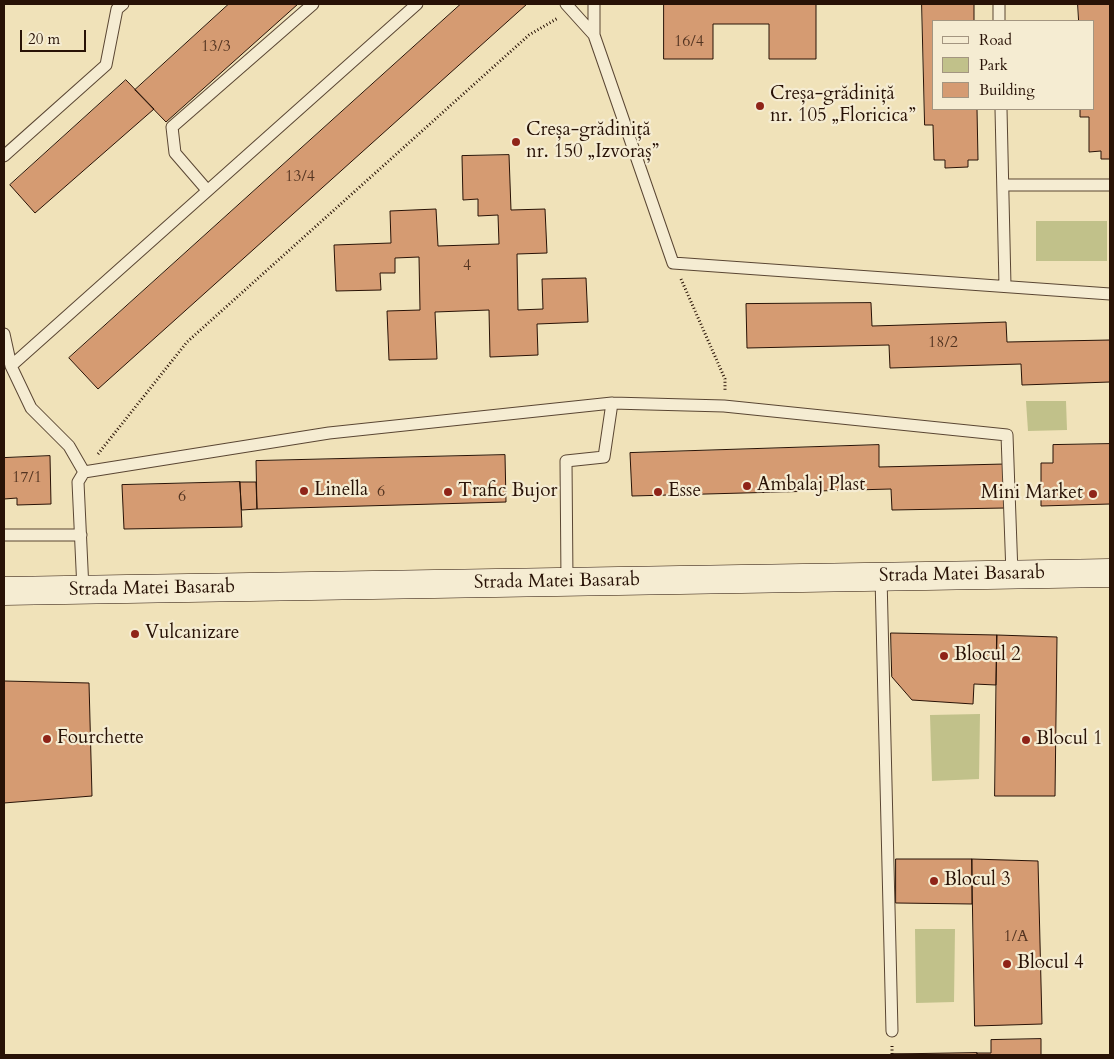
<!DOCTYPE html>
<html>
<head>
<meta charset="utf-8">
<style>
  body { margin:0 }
  #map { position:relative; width:1114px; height:1059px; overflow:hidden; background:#f0e2b9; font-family:Cardo,serif }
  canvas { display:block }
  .frame { position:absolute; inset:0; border:5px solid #281206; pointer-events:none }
  .legend { position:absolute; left:932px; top:20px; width:162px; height:90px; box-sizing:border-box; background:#f5ecd2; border:1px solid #a39580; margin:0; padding:6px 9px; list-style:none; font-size:15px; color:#281206 }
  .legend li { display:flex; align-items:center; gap:10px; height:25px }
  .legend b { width:25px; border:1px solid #a39580 }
  .scale { position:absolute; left:20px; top:30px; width:66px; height:22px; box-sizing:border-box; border:2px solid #281206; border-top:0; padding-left:6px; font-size:15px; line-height:18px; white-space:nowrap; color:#281206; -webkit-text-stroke:4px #f5ecd2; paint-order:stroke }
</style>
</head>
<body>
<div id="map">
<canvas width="1114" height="1059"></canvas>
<div class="frame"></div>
<ul class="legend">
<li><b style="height:6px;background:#f5ecd2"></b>Road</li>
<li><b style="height:14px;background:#c1c18a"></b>Park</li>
<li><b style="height:14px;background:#d59b72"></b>Building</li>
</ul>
<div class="scale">20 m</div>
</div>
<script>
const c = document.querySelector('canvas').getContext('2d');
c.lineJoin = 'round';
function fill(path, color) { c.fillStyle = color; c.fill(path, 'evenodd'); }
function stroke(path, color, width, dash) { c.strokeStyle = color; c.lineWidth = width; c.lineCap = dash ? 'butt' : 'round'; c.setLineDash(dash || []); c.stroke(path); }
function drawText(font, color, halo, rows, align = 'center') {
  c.font = font + ' Cardo,serif'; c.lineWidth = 4.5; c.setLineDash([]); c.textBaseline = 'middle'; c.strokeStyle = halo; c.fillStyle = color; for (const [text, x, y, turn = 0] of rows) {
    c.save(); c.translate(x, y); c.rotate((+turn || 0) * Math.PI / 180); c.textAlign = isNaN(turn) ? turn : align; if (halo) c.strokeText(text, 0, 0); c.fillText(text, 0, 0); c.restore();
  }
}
fill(new Path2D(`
  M1036,221H1107V261H1036Z
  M1026,401H1066L1067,430L1028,431Z
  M980,714L979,779L932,781L930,715Z
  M915,929H955L954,1002L916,1003Z`), '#c1c18a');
const building = new Path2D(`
  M229,4H298L166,122L135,90Z
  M461,4H527L98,389L69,358Z
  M664,4H816V59H769V24H713V59H664Z
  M922,4H974V21H933V109H977L978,160H968V167L945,168V160H934L933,125H925Z
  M1078,4H1110V159H1101V151L1089,152V117H1080V109H1093V21H1079Z
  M126,80L154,109L35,213L10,185Z
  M509,155L511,210L545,209L547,253L517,254L518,310L543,309L542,279L586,278L588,322L537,324L538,355L490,357L489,310L435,312L437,359L389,360L387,311L420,310L419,257L395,258V273H380L381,290L336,291L334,245L391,243L390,211L436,209L438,246L499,244L498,215L478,216V199L463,200L462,156Z
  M871,303L872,326L1006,322L1007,342L1110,340V382L1022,385L1021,364L890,368L889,345L747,348L746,304Z
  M1110,444V504L1041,506V463H1053V445Z
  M879,445V467L1005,464V508L892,510L891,489L632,496L630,453Z
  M505,455L506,502L257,509L256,461Z
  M50,456L51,504L17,505V498L4,499V458Z
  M240,482H256L257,509L242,510Z
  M240,482L242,527L124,529L122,485Z
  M891,633L997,635L996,685L974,684L973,704L912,700L892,677Z
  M997,635L1057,637L1055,796H995Z
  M4,681L89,683L92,796L4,803Z
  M896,859H972V904L896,903Z
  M972,859L1038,861L1042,1024L975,1026Z
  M1041,1039V1055H977V1053H991V1040Z
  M977,1053V1055L893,1054Z`);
fill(building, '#d59b72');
stroke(building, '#281206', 1);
const lane = new Path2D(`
  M566,4L594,35
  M594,4V35L673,263L1110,294
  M999,4V21
  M1001,109L1005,286
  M4,156L106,65L117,9L123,4
  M1003,185H1110
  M207,190L175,153L172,127L313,4
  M4,334L11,366L31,408L69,446L84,472L78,482L83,590
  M11,366L417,4
  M84,472L329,433L612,403L724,406L1007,435L1012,574
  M4,535H81
  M881,577L892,1031
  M567,581L566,461L604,457L612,403`);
const secondary = new Path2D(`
  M4,591L1110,573`);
stroke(lane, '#5a4633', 13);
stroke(secondary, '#281206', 29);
stroke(new Path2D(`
  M681,279L725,379V391
  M98,454L187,342L529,35L558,18
  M892,1046V1055`), '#281206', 3, [1, 2.5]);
stroke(lane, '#f5ecd2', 11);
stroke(secondary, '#f5ecd2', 28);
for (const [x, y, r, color] of [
  [760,106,5,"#8f2418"],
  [516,142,5,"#8f2418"],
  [747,486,5,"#8f2418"],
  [304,491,5,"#8f2418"],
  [448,492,5,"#8f2418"],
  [658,492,5,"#8f2418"],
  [1093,494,5,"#8f2418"],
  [135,634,5,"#8f2418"],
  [944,656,5,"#8f2418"],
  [47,739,5,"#8f2418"],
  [1026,740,5,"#8f2418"],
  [934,881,5,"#8f2418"],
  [1007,964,5,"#8f2418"]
]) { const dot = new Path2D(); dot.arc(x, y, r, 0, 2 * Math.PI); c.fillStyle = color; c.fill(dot); stroke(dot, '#f5ecd2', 2); }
drawText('16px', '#533421', null, [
  ["16/4",689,42],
  ["13/3",216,47],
  ["13/4",300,177],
  ["4",467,266],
  ["18/2",943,343],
  ["17/1",27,478],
  ["6",381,492],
  ["6",182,497],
  ["1/A",1016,937]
]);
drawText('19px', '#281206', '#f5ecd2', [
  ["Creșa-grădiniță",770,95],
  ["nr. 105 „Floricica”",770,117],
  ["Creșa-grădiniță",526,131],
  ["nr. 150 „Izvoraș”",526,153],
  ["Ambalaj Plast",757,486],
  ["Linella",314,491],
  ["Trafic Bujor",458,492],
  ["Esse",668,492],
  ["Mini Market",1083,494,"right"],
  ["Vulcanizare",145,634],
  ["Blocul 2",954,656],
  ["Fourchette",57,739],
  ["Blocul 1",1036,740],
  ["Blocul 3",944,881],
  ["Blocul 4",1017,964]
], 'left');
drawText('19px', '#281206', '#f5ecd2', [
  ["Strada Matei Basarab",962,575,-1],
  ["Strada Matei Basarab",557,582,-1],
  ["Strada Matei Basarab",152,589,-1]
]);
</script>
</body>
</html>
